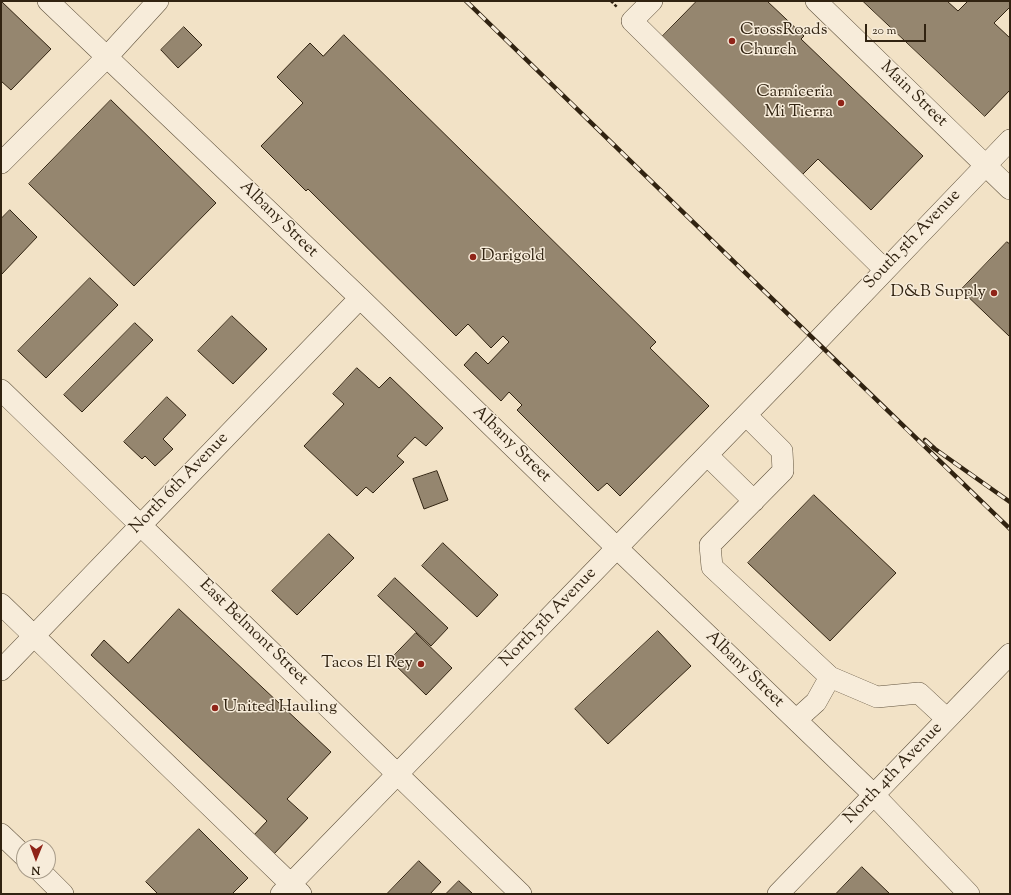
<!DOCTYPE html>
<html>
<head>
<meta charset="utf-8">
<style>
  body { margin:0 }
  #map { position:relative; width:1011px; height:895px; overflow:hidden; background:#f2e2c6; font-family:"Sorts Mill Goudy",serif }
  canvas { display:block }
  .frame { position:absolute; inset:0; border:2px solid #312311; pointer-events:none }
  .north { position:absolute; left:16px; top:839px; width:40px; height:40px; box-sizing:border-box; background:#f7ecda; border:1px solid #a89c8a; border-radius:50%; rotate:181deg; font-size:11px; font-weight:700; line-height:16px; text-align:center; color:#312311 }
  .north::after { content:''; display:block; margin:auto; width:14px; height:18px; background:#8f2418; clip-path:polygon(50% 0,100% 100%,50% 72%,0 100%) }
  .scale { position:absolute; left:865px; top:24px; width:61px; height:18px; box-sizing:border-box; border:2px solid #312311; border-top:0; padding-left:5px; font-size:12px; line-height:14px; white-space:nowrap; color:#312311; -webkit-text-stroke:3px #f7ecda; paint-order:stroke }
</style>
</head>
<body>
<div id="map">
<canvas width="1011" height="895"></canvas>
<div class="frame"></div>
<div class="north">N</div>
<div class="scale">20 m</div>
</div>
<script>
const c = document.querySelector('canvas').getContext('2d');
c.lineJoin = 'round';
function fill(path, color) { c.fillStyle = color; c.fill(path, 'evenodd'); }
function stroke(path, color, width, dash) { c.strokeStyle = color; c.lineWidth = width; c.lineCap = dash ? 'butt' : 'round'; c.setLineDash(dash || []); c.stroke(path); }
function drawText(font, color, halo, rows, align = 'center') {
  c.font = font + ' "Sorts Mill Goudy",serif'; c.lineWidth = 3; c.setLineDash([]); c.textBaseline = 'middle'; c.strokeStyle = halo; c.fillStyle = color; for (const [text, x, y, turn = 0] of rows) {
    c.save(); c.translate(x, y); c.rotate((+turn || 0) * Math.PI / 180); c.textAlign = isNaN(turn) ? turn : align; if (halo) c.strokeText(text, 0, 0); c.fillText(text, 0, 0); c.restore();
  }
}
const building = new Path2D(`
  M1,1L51,49L11,90L1,81Z
  M697,1H767L804,36L801,39L923,156L871,210L818,159L801,176L659,40Z
  M863,1H947L958,11L968,1H1010V7L994,23L1010,38V90L985,116Z
  M184,27L202,45L178,68L161,50Z
  M344,35L656,342L650,348L709,406L620,496L607,483L598,491L517,410L522,405L509,392L501,401L464,365L476,352L488,364L509,342L503,336L491,348L468,324L456,336L308,189L306,191L261,146L303,103L277,77L310,43L323,56Z
  M111,100L216,203L134,286L29,184Z
  M10,210L37,237L1,275V219Z
  M1007,242L1010,244V335L1009,336L961,290Z
  M90,278L118,305L46,378L18,351Z
  M232,316L267,349L233,384L198,351Z
  M135,323L153,340L82,412L64,395Z
  M357,368L379,388L390,377L443,428L426,446L415,437L397,456L404,462L373,493L366,487L357,496L304,446L344,404L333,394Z
  M167,397L186,415L163,439L173,449L155,466L145,456L142,459L124,442Z
  M437,471L448,500L424,509L413,479Z
  M814,495L896,573L830,641L748,563Z
  M329,534L354,558L297,615L272,591Z
  M443,543L498,595L477,617L422,566Z
  M395,578L448,628L431,646L378,596Z
  M179,609L331,752L287,799L308,818L273,855L253,836L267,821L91,655L104,640L128,663Z
  M658,631L691,666L608,744L575,709Z
  M416,633L452,668L426,695L390,660Z
  M199,829L248,878L232,894H158L146,882Z
  M419,861L441,882L430,894H387Z
  M862,867L890,894H836Z
  M459,881L473,894H446Z`);
fill(building, '#95866f');
stroke(building, '#312311', 1);
const minor = new Path2D(`
  M48,1L360,298L617,548L874,795L969,894
  M652,1L632,21L885,270
  M816,1L1010,189
  M1,163L106,58L158,1
  M1,390L521,894
  M746,415L782,451L783,471L710,545L712,567L830,677L877,697L919,693L947,719
  M707,455L754,501
  M1,604L301,894
  M1,670L360,298
  M796,720L816,702L830,677
  M1,834L24,856
  M40,871L63,894
  M281,894L807,352L1010,140
  M778,894L1010,654`);
stroke(minor, '#61533e', 22);
stroke(new Path2D(`
  M611,1L618,8`), '#312311', 2.5, [3, 2]);
stroke(minor, '#f7ecda', 21);
const rail = new Path2D(`
  M466,1C647,177 828,354 1010,529
  M925,440L935,449L1010,502`);
stroke(rail, '#312311', 4.5);
stroke(rail, '#f7ecda', 3, [9]);
for (const [x, y, r, color] of [
  [732,41,4,"#8f2418"],
  [841,103,4,"#8f2418"],
  [473,257,4,"#8f2418"],
  [994,293,4,"#8f2418"],
  [421,664,4,"#8f2418"],
  [215,708,4,"#8f2418"]
]) { const dot = new Path2D(); dot.arc(x, y, r, 0, 2 * Math.PI); c.fillStyle = color; c.fill(dot); stroke(dot, '#f7ecda', 1.5); }
drawText('17px', '#312311', '#f7ecda', [
  ["CrossRoads",740,31],
  ["Church",740,51],
  ["Carniceria",833,93,"right"],
  ["Mi Tierra",833,113,"right"],
  ["Darigold",481,257],
  ["D&B Supply",986,293,"right"],
  ["Tacos El Rey",413,664,"right"],
  ["United Hauling",223,708]
], 'left');
drawText('17px', '#312311', '#f7ecda', [
  ["Main Street",913,95,44],
  ["Albany Street",278,220,44],
  ["South 5th Avenue",913,240,-46],
  ["Albany Street",511,445,44],
  ["North 6th Avenue",180,484,-46],
  ["North 5th Avenue",549,618,-46],
  ["East Belmont Street",253,633,44],
  ["Albany Street",744,670,44],
  ["North 4th Avenue",894,774,-46]
]);
</script>
</body>
</html>
